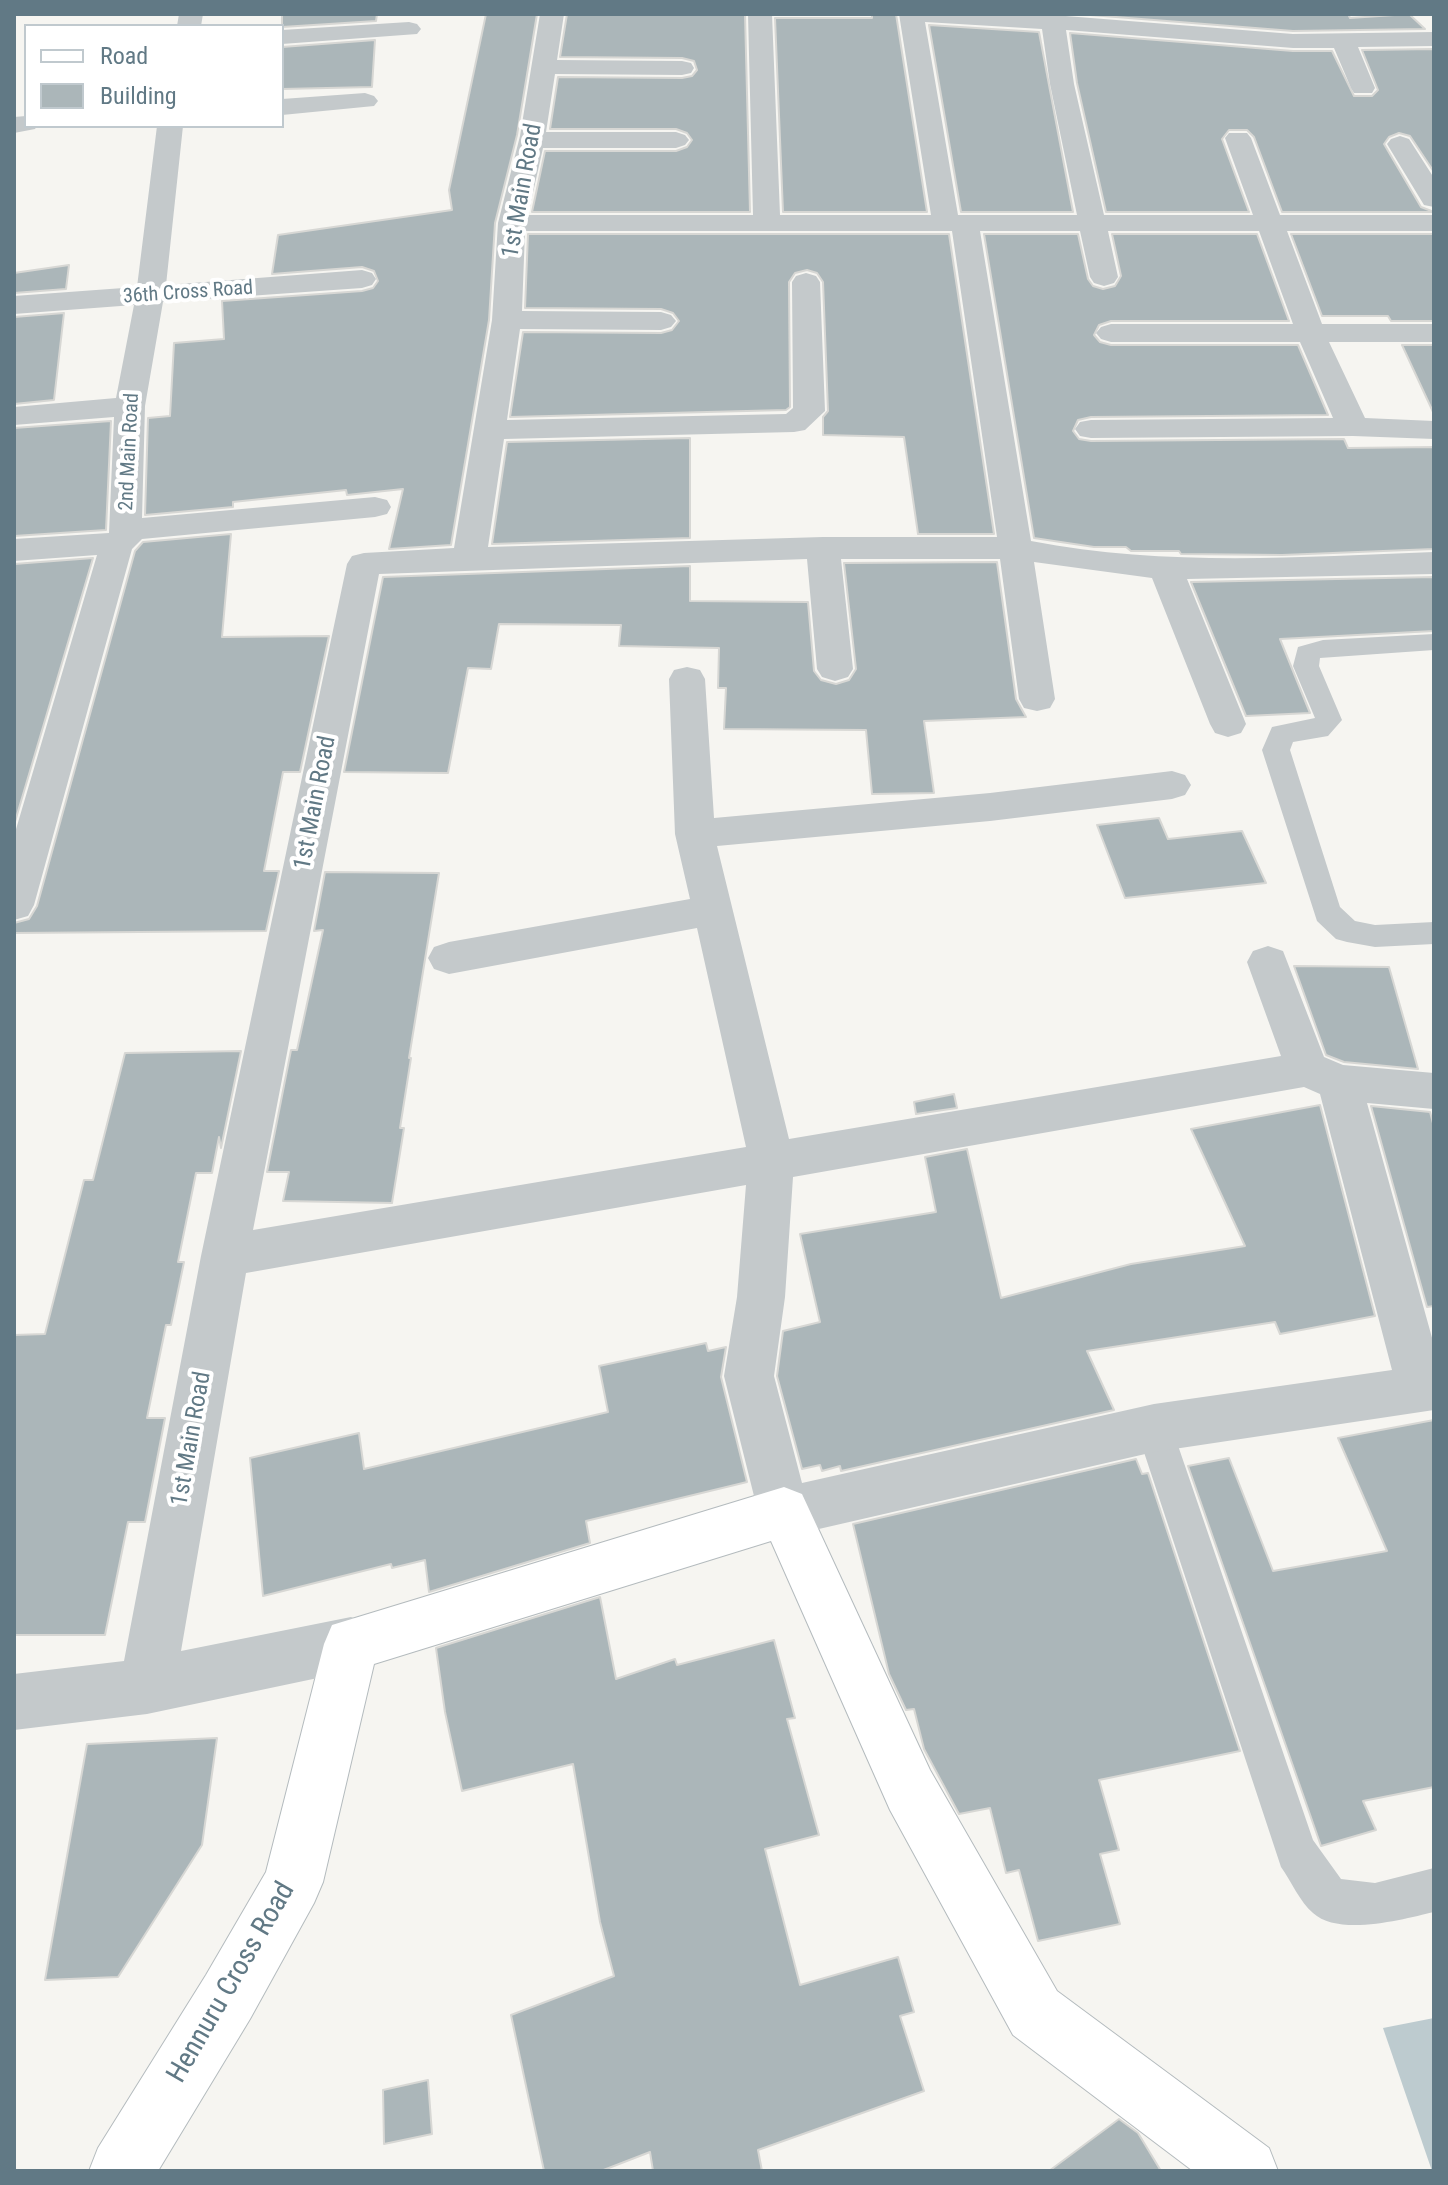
<!DOCTYPE html>
<html>
<head>
<meta charset="utf-8">
<style>
  body { margin:0 }
  #map { position:relative; width:1448px; height:2185px; overflow:hidden; background:#f6f5f1; font-family:"Roboto Condensed",sans-serif }
  canvas { display:block }
  .frame { position:absolute; inset:0; border:16px solid #617985; pointer-events:none }
  .legend { position:absolute; left:24px; top:24px; width:260px; height:104px; box-sizing:border-box; background:#fff; border:2px solid #c0c9ce; margin:0; padding:10px 14px; list-style:none; font-size:24px; color:#617985 }
  .legend li { display:flex; align-items:center; gap:16px; height:40px }
  .legend b { width:40px; border:2px solid #c0c9ce }
</style>
</head>
<body>
<div id="map">
<canvas width="1448" height="2185"></canvas>
<div class="frame"></div>
<ul class="legend">
<li><b style="height:10px;background:#fff"></b>Road</li>
<li><b style="height:22px;background:#abb6b9"></b>Building</li>
</ul>
</div>
<script>
const c = document.querySelector('canvas').getContext('2d');
c.lineJoin = 'round';
function fill(path, color) { c.fillStyle = color; c.fill(path, 'evenodd'); }
function stroke(path, color, width, dash) { c.strokeStyle = color; c.lineWidth = width; c.lineCap = dash ? 'butt' : 'round'; c.setLineDash(dash || []); c.stroke(path); }
function drawText(font, color, halo, rows, align = 'center') {
  c.font = font + ' "Roboto Condensed",sans-serif'; c.lineWidth = 8; c.setLineDash([]); c.textBaseline = 'middle'; c.strokeStyle = halo; c.fillStyle = color; for (const [text, x, y, turn = 0] of rows) {
    c.save(); c.translate(x, y); c.rotate((+turn || 0) * Math.PI / 180); c.textAlign = isNaN(turn) ? turn : align; if (halo) c.strokeText(text, 0, 0); c.fillText(text, 0, 0); c.restore();
  }
}
fill(new Path2D(`
  M1434,2018V2171H1432L1383,2028Z`), '#bdcbcf');
const building = new Path2D(`
  M282,14H377L376,21L282,27Z
  M486,14H537L517,135L495,223L489,320L451,545L389,549L403,489L347,495L346,490L233,502V507L145,515L148,418L170,416L174,343L224,339L222,301L362,291L373,288L378,281L374,271L362,267L272,274L278,235L452,210L449,190Z
  M567,14H745L750,212H532L545,151H676L687,147L692,140L687,133L676,129H550L558,77L682,78L692,76L697,70L694,61L682,58L560,57Z
  M872,14H896L927,212H783L775,18H872Z
  M1078,14H1348L1350,18L1409,14L1425,29L1293,31Z
  M929,25L1039,32L1073,212H961Z
  M1070,33L1293,51H1332L1354,96H1372L1378,90L1362,50L1434,49V172L1410,136L1399,133L1389,137L1384,144L1421,207L1434,212H1282L1254,137L1247,130H1229L1222,139L1249,212H1106L1077,83Z
  M375,40L372,87L282,89V47Z
  M528,234H949L994,534H918L904,437L823,435V417L828,411L823,282L817,273L807,270L795,273L789,282L790,407L786,410L510,417L523,332L661,333L672,330L679,321L673,313L661,309L525,308Z
  M984,234H1078L1088,279L1093,286L1103,289L1115,286L1121,276L1112,234H1257L1289,321H1111L1099,325L1094,335L1100,342L1111,345H1298L1328,415L1091,417L1078,420L1073,431L1079,439L1091,441L1344,439L1348,448L1434,447V549L1282,555L1181,554L1179,551H1131L1126,547H1094L1034,538Z
  M1291,234H1434V321H1391L1388,316H1322Z
  M69,265L66,289L14,293V273Z
  M64,313L54,400L14,404V317Z
  M1402,345H1434V414Z
  M111,421L106,530L14,536V428Z
  M690,438V538L492,544L507,442Z
  M231,534L222,637L329,636L300,772H283L264,871H279L266,931L14,933V923L29,919L37,906L135,551L143,542Z
  M93,558L14,825V564Z
  M997,562L1016,699L1026,717L924,721L934,793L872,794L866,730L724,729L726,688H718L719,648L619,646L621,625L499,624L491,669L468,668L448,773L344,772L383,577L690,566V601L808,602L814,671L821,680L836,684L849,680L856,669L844,563Z
  M1434,577V631L1280,639L1310,713L1246,716L1191,582Z
  M1159,818L1168,839L1242,831L1266,883L1125,898L1097,825Z
  M325,872L439,873L409,1058H411L400,1128H404L392,1203L283,1201L289,1172H267L291,1050H297L323,930L314,931Z
  M1294,966L1389,967L1418,1069L1344,1062L1326,1055Z
  M241,1051L221,1148L219,1137L212,1173H196L178,1262H184L171,1325H166L147,1418H165L145,1522H128L105,1635H14V1335L45,1334L84,1180H93L125,1053Z
  M954,1094L957,1108L916,1114L914,1102Z
  M1320,1105L1375,1316L1280,1334L1275,1322L1087,1351L1114,1410L841,1471L840,1466L822,1471L820,1465L802,1469L777,1376L783,1331L820,1322L800,1234L936,1212L925,1157L967,1149L1001,1298L1131,1264L1245,1246L1191,1129Z
  M1371,1106L1430,1112L1434,1127V1306L1427,1307Z
  M706,1343L708,1351L726,1347L721,1377L747,1482L586,1521L590,1543L429,1592L425,1560L392,1568L391,1564L263,1596L250,1458L359,1433L364,1469L608,1412L599,1366Z
  M1434,1420V1787L1363,1801L1376,1830L1321,1846L1188,1466L1229,1458L1273,1571L1387,1551L1338,1438Z
  M1136,1459L1142,1474L1148,1473L1240,1751L1099,1780L1119,1850L1100,1854L1120,1924L1038,1941L1019,1870L1006,1873L990,1808L959,1814L924,1749L914,1709L906,1710L889,1674L853,1524Z
  M600,1597L616,1679L675,1659L677,1665L774,1640L795,1718L787,1719L819,1835L765,1849L800,1985L898,1957L914,2012L900,2016L924,2091L758,2150L762,2171H653L650,2152L601,2171H544L511,2015L614,1976L600,1922L573,1764L462,1791L445,1712L436,1648Z
  M217,1738L202,1845L118,1977L45,1980L87,1744Z
  M428,2080L432,2134L384,2144L383,2090Z
  M1119,2119L1138,2133L1161,2171H1049Z`);
fill(building, '#abb6b9');
stroke(building, '#d7d7d4', 2);
const secondary = new Path2D(`
  M784,1487L802,1494L930,1770L1057,1991L1269,2148L1278,2171H1193L1013,2035L890,1810L771,1541L374,1664L323,1882L314,1903L250,2019L158,2171H89L98,2148L206,1975L266,1872L324,1644L332,1625Z`);
stroke(secondary, '#b4bbbe', 2);
fill(new Path2D(`
  M1434,634V650L1320,658L1319,666L1342,720L1328,736L1293,742L1290,750L1340,907L1355,921L1375,925L1434,922V944L1375,947L1347,942L1336,939L1317,921L1262,750L1272,727L1315,718L1293,666L1298,647L1323,640Z
  M1154,1411L1167,1416L1172,1428L1313,1840L1341,1879L1375,1883L1434,1868V1912C1404,1919 1339,1937 1313,1913C1300,1902 1291,1881 1281,1867L1136,1428L1141,1416Z`), '#c4c9cb');
fill(new Path2D(`
  M179,14H203L201,26H177Z
  M540,14H564L557,60L682,61L691,63L694,68L691,73L682,75L555,74L546,132H676L685,135L689,140L685,145L676,148H543L528,215H753L748,14H772L780,215H931L899,14L1053,15L1293,34L1434,32V46L1358,47L1375,88L1372,93H1354L1351,88L1334,48H1293L1066,30L1074,84L1104,215H1253L1225,138L1229,133H1247L1251,138L1280,215H1434V231H1287L1322,324H1434V342H1329L1365,418L1434,421V439L1353,436L1091,438L1080,436L1075,429L1080,422L1091,420L1333,418L1300,342H1111L1101,339L1096,333L1101,327L1111,324H1293L1259,231H1108L1118,277L1114,283L1104,286L1094,283L1090,277L1080,231H980L1031,541C1164,567 1299,557 1434,552V574L1187,579L1246,724L1241,733L1228,737L1215,733L1210,724L1152,578L1034,562L1055,699L1050,708L1037,711L1024,708L1019,699L1000,559H841L853,669L848,677L835,681L822,677L817,669L807,559L379,574L253,1230L746,1147L697,928L449,974L434,969L428,958L434,947L449,942L690,899L675,834L669,679L674,670L687,667L700,670L705,679L714,818L990,793L1172,771L1185,775L1191,785L1185,795L1172,799L990,821L717,846L789,1139L1281,1056L1247,962L1253,951L1268,946L1283,951L1324,1057L1343,1065L1434,1073V1109L1367,1103L1434,1345V1410L1154,1452L784,1537L766,1530L758,1512L724,1376L737,1297L746,1185L246,1273L181,1651L351,1617L370,1625L378,1644L370,1663L351,1671L147,1714L14,1730V1674L124,1661L201,1256L347,564L352,556L364,553L454,548L492,320L498,223L520,136ZM925,22L1042,29L1050,84L1077,215H958ZM525,231H952L997,537H823L488,547L504,439L794,432L805,430L825,411L820,282L816,276L806,273L796,276L792,282L793,408L786,414L507,420L520,329L661,330L671,327L676,321L671,315L661,312L522,311ZM1304,1087L1320,1094L1392,1370L1154,1404L802,1483L774,1376L785,1297L793,1177Z
  M409,22L417,24L421,29L417,34L282,44V30Z
  M365,93L374,96L378,101L374,106L282,115V99Z
  M26,116V126H37L35,129L14,133V117Z
  M157,126H183L166,285L362,270L372,273L376,279L372,285L362,288L163,302L145,406L142,518L375,497L387,500L391,507L387,514L375,517L142,539L132,549L34,905L28,916L14,920V836L97,555L14,561V539L109,533L114,417L14,425V407L116,398L134,305L14,314V296L137,287Z
  M1400,136L1409,139L1434,178V207L1424,205L1387,144L1391,139Z`), '#c4c9cb');
fill(secondary, '#fff');
drawText('20px', '#617985', '#fff', [
  ["36th Cross Road",188,293,-4],
  ["2nd Main Road",130,452,-87]
]);
drawText('24px', '#617985', '#fff', [
  ["1st Main Road",523,191,-80],
  ["1st Main Road",316,803,-79],
  ["1st Main Road",192,1439,-80]
]);
drawText('28px', '#617985', '#fff', [
  ["Hennuru Cross Road",232,1983,-60]
]);
</script>
</body>
</html>
